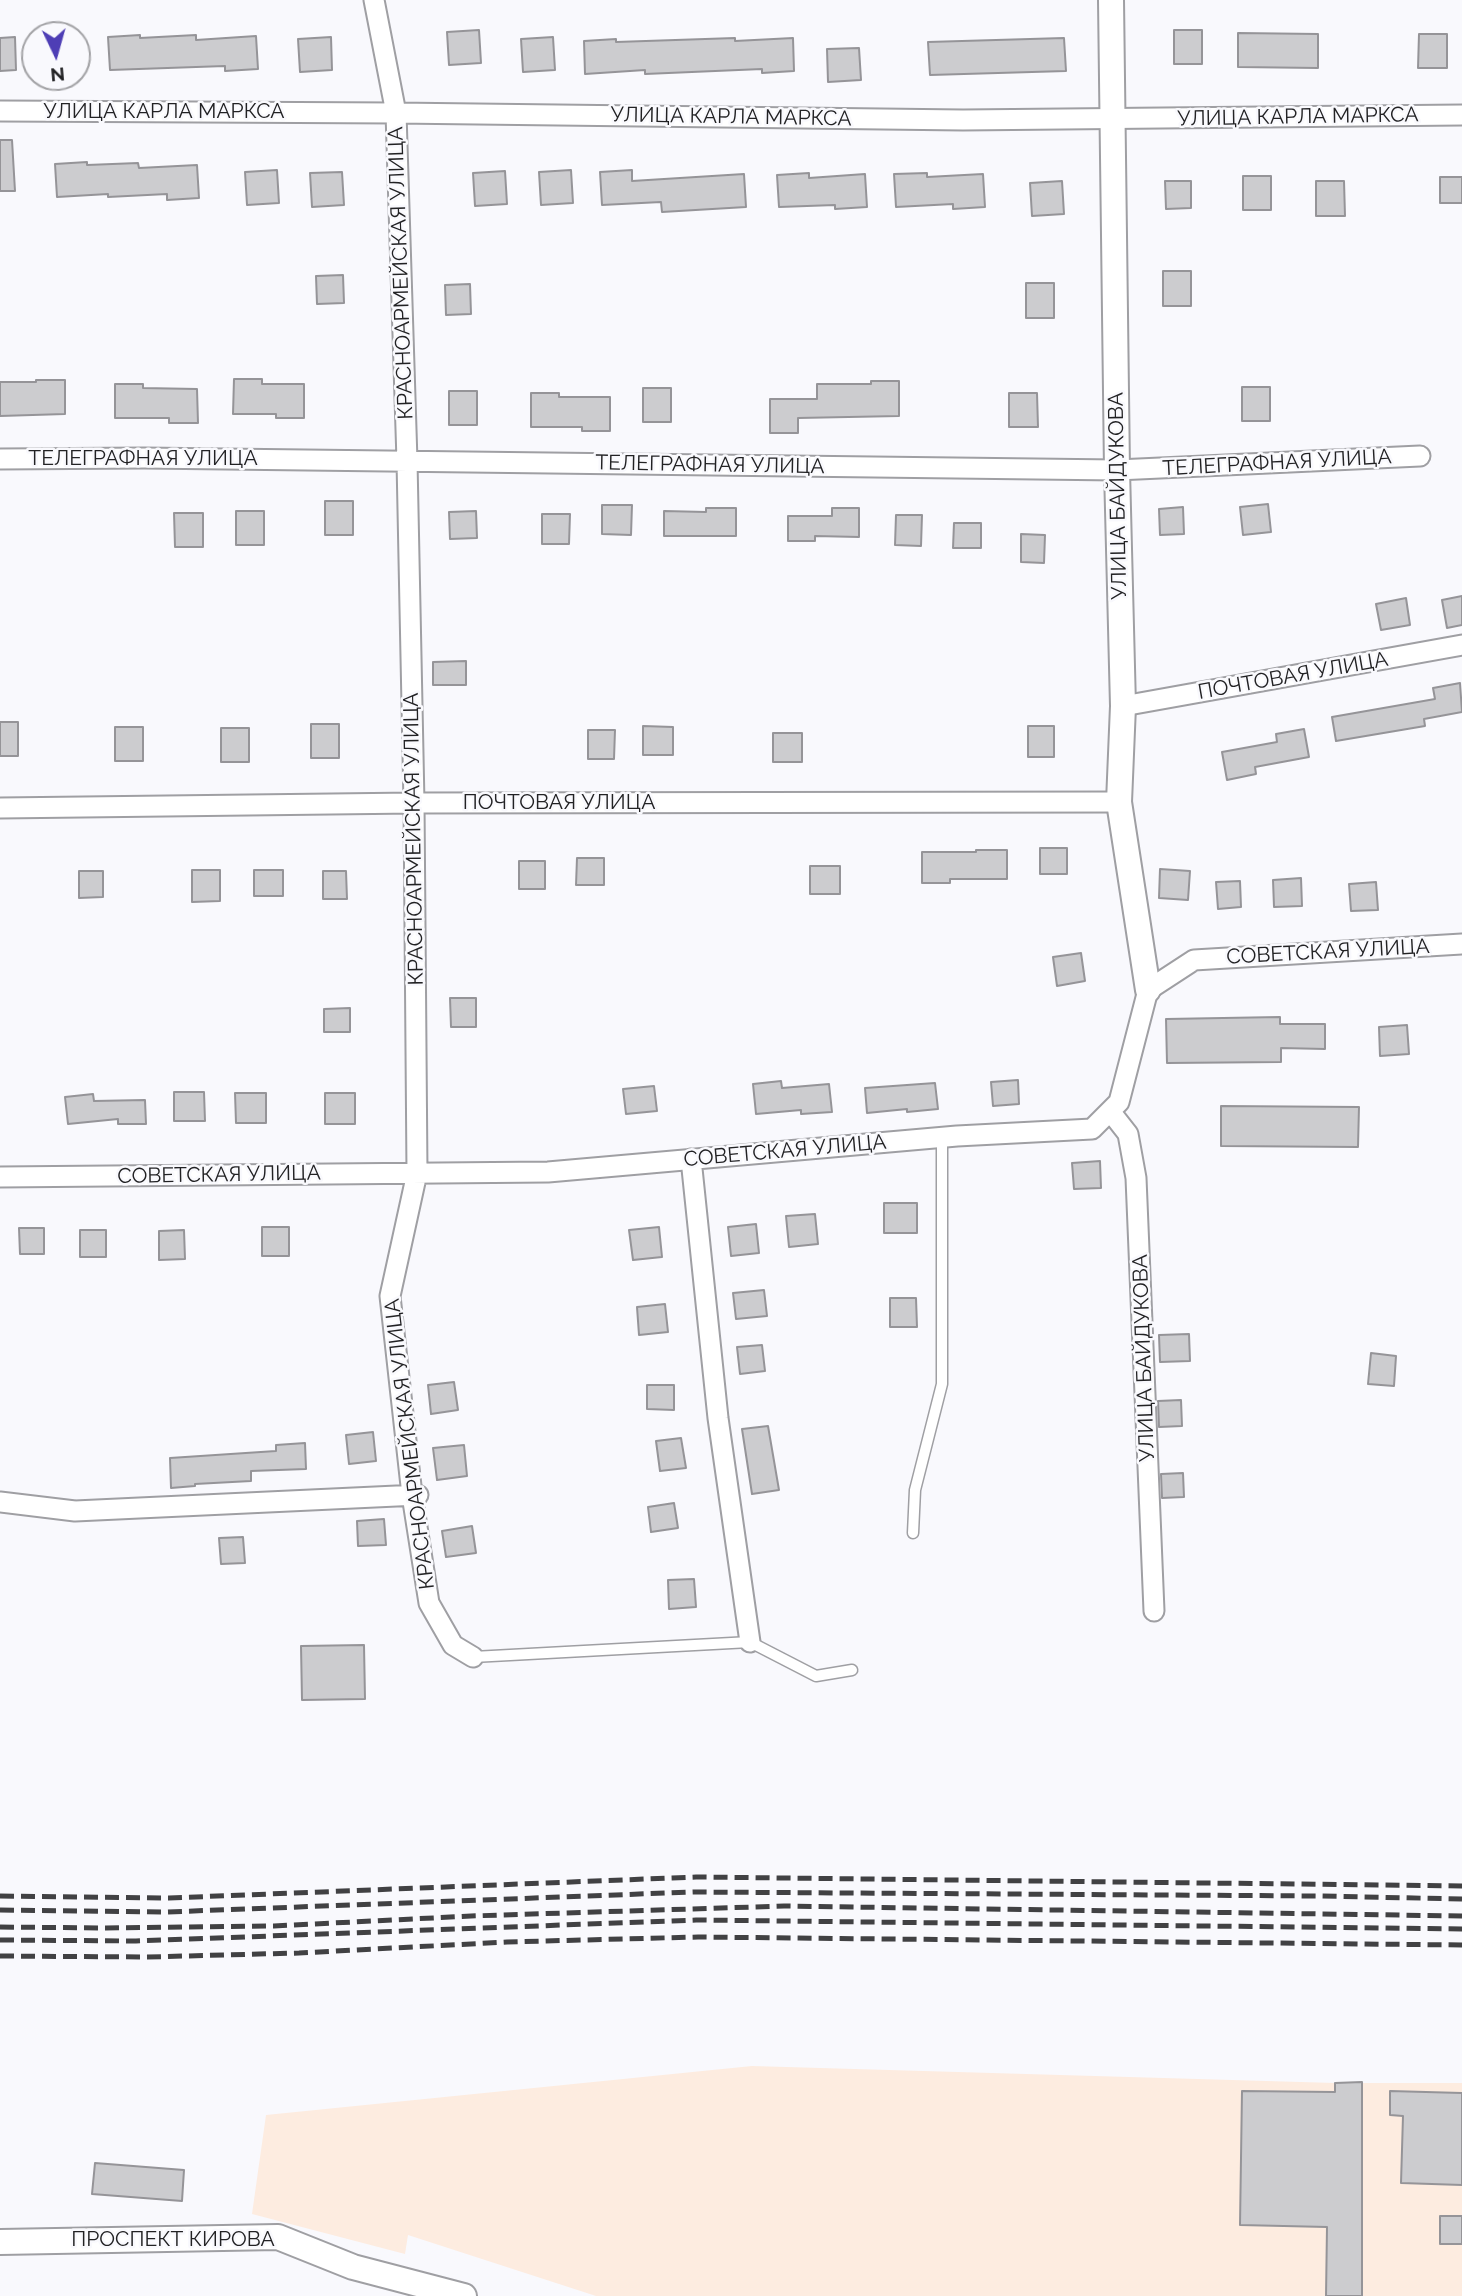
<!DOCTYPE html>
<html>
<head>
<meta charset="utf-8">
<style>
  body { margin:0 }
  #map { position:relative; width:1462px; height:2296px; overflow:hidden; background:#f9f9fd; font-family:Raleway,sans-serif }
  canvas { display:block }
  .north { position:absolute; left:21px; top:21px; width:70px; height:70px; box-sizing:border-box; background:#f9f9fd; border:2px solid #a3a3a6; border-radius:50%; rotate:175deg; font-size:19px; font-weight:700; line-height:28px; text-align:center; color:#222224 }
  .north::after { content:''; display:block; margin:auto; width:24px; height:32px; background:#4e3eb5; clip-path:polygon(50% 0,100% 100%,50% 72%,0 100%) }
</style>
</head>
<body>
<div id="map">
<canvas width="1462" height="2296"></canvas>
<div class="north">N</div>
</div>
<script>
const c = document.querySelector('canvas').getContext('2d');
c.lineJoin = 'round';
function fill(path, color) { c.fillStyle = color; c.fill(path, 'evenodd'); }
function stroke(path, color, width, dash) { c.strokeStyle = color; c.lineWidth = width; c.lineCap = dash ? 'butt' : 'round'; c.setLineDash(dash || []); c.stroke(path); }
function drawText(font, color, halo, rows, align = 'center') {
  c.font = font + ' Raleway,sans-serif'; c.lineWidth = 5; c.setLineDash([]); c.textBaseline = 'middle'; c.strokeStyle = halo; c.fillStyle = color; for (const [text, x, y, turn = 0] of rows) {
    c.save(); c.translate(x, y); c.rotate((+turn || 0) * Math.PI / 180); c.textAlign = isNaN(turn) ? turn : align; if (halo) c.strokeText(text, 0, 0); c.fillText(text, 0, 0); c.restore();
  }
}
fill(new Path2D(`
  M752,2066L1335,2083H1462V2296H596L408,2235L405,2254L252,2214L266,2115Z`), '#fdece0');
const building = new Path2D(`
  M479,30L481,63L449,65L447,32Z
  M1174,30H1202V64H1174Z
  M1238,33L1318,34V68L1238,67Z
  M1419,34H1447V68H1418Z
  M140,35V38L196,35V40L256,36L258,69L225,71V66L110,70L108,37Z
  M15,37L16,70L0,71V38Z
  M331,37L332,70L300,72L298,39Z
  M553,37L555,70L523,72L521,39Z
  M735,38V41L793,38L794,71L762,73V69L645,74V70L585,74L584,41L616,39V42Z
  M1064,38L1066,71L930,75L928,42Z
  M859,48L861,80L828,82L827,49Z
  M0,140H12L15,191H0Z
  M87,162V165L138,163L139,168L197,165L199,198L167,200V194L108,197V194L57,197L55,164Z
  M277,170L279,203L247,205L245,172Z
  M571,170L573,203L541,205L539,172Z
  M632,170V181L744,174L746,207L662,212L661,202L602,205L600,172Z
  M505,171L507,204L475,206L473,173Z
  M342,172L344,205L312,207L310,173Z
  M809,173V178L865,174L867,207L835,209V205L779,207L777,175Z
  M927,173V177L983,174L985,207L953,209V204L896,207L894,174Z
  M1243,176H1271V210H1243Z
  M1440,177H1462V203H1440Z
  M1062,181L1064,214L1032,216L1030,183Z
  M1165,181H1191V208L1166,209Z
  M1316,181H1344L1345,216H1316Z
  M1163,271H1191V306H1163Z
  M343,275L344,303L317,304L316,276Z
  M1026,283H1054V318H1026Z
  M470,284L471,314L446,315L445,285Z
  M234,379H262V384H304V418H276V414H233Z
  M36,380H65V414L0,416V382H36Z
  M871,381H899V416L798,418V433H770V399H817V384H871Z
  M115,384H143V388L197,389L198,423H169V418H115Z
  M1242,387H1270V421H1242Z
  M643,388H671V422H643Z
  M449,391H477V425H449Z
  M531,393H559V397H610V431H582V427H531Z
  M1009,393H1037L1038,427H1009Z
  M325,501H353V535H325Z
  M1268,504L1271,532L1243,535L1240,507Z
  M602,505H632L631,535L602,534Z
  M1183,507L1184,534L1160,535L1159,509Z
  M706,508H736V536H664V511L706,512Z
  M832,508H859V537L815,536V541H788V516H832Z
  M236,511H264V545H236Z
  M476,511L477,538L450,539L449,512Z
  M174,513H203V547H175Z
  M542,514H570L569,544H542Z
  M896,515H922L921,546L895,545Z
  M954,523H981V548H953Z
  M1021,534L1045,535L1044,563L1021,562Z
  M1462,596V625L1447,628L1442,600Z
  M1406,598L1410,625L1381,630L1376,604Z
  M466,661V685H433V662Z
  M1460,683L1462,712L1424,719L1425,726L1336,741L1332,717L1435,699L1433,688Z
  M0,722H18V756H0Z
  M311,724H339V758H311Z
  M643,726L673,727V755H643Z
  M1028,726H1054V757H1028Z
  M115,727H143V761H115Z
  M221,728H249V762H221Z
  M1304,729L1309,757L1255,767L1256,774L1227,780L1222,752L1277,742L1276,734Z
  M588,730H615L614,759H588Z
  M773,733H802V762H773Z
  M1040,848H1067V874H1040Z
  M976,850H1007V879H950V883H922V852H976Z
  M577,858H604V885H576Z
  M519,861H545V889H519Z
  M810,866H840V894H810Z
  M1160,869L1190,871L1188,900L1159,898Z
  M192,870H220V901L192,902Z
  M254,870H283V896H254Z
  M79,871H103V897L79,898Z
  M323,871H346L347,899H323Z
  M1301,878L1302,906L1274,907L1273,880Z
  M1240,881L1241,907L1218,909L1216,882Z
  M1376,882L1378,910L1351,911L1349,884Z
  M1081,953L1085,981L1057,986L1053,957Z
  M450,998H476V1027H451Z
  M350,1008V1032H324V1009Z
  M1280,1017V1024H1325V1049L1281,1048V1062L1167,1063L1166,1019Z
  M1407,1025L1409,1054L1380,1056L1379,1027Z
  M1018,1080L1019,1104L993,1106L991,1082Z
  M781,1081L782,1088L829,1084L832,1112L801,1114V1110L756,1114L753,1084Z
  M935,1083L938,1109L907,1112V1109L867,1113L865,1088Z
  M654,1086L657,1111L626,1114L623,1089Z
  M174,1092H204L205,1121H174Z
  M235,1093H266V1123H236Z
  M325,1093H355V1124H325Z
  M93,1094L94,1101L145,1100L146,1124H118V1119L68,1124L65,1097Z
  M1221,1106L1359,1107L1358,1147L1221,1146Z
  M1100,1161L1101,1188L1074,1189L1072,1163Z
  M884,1203H917V1233H884Z
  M815,1214L818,1244L789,1247L786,1216Z
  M756,1224L759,1253L731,1256L728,1227Z
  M262,1227H289V1256H262Z
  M659,1227L662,1257L633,1260L629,1230Z
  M19,1228H44V1254H20Z
  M80,1230H106V1257H80Z
  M184,1230L185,1259L159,1260V1231Z
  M764,1290L767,1316L736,1319L733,1293Z
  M890,1298H916L917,1327H890Z
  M665,1304L668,1332L639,1335L637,1307Z
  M1189,1334L1190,1361L1160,1362L1159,1335Z
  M762,1345L765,1371L740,1374L737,1347Z
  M1371,1353L1396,1356L1394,1386L1368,1384Z
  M454,1382L458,1410L431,1414L428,1385Z
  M647,1385H674V1410L647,1409Z
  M1181,1400L1182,1426L1159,1427L1158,1401Z
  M768,1426L779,1490L752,1494L742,1429Z
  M373,1432L376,1461L349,1464L346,1435Z
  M681,1438L686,1468L660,1471L656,1441Z
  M305,1443L306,1469L251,1471V1481L195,1484V1486L171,1488L170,1458L276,1451V1445Z
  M464,1445L467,1476L437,1480L433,1448Z
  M1183,1473L1184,1497L1162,1498L1161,1474Z
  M674,1503L678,1528L651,1532L648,1507Z
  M384,1519L386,1545L358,1546L357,1521Z
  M472,1526L476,1553L446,1557L442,1531Z
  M243,1537L245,1563L221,1564L219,1538Z
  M694,1579L696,1607L669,1609L668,1580Z
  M364,1645L365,1699L302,1700L301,1646Z
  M1362,2082V2296H1326L1327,2227L1240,2225L1242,2091L1335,2092V2083Z
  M1390,2091L1462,2093V2185L1401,2183L1403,2116L1390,2115Z
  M95,2163L184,2170L182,2201L92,2194Z
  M1440,2216H1462V2244H1440Z`);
fill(building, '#cccccf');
stroke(building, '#959498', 2);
const service = new Path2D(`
  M913,1533L915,1490L942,1384V1137
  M473,1657L750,1642L816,1676L852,1670`);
const minor = new Path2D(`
  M374,0L396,113L407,461L414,803L417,1173L390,1296L412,1495L429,1603L453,1645L473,1657
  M0,111L396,113L963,120L1462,115
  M0,459L144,458L1117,470L1420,456
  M1123,706L1462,645
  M0,808L414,803L1119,802
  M1110,1111L1128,1134L1136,1178L1154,1611
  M691,1159L718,1418L750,1642
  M0,1177L548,1172L957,1136L1092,1129L1119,1102L1148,990L1194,960L1462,944
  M0,1502L75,1511L418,1495`);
const tertiary = new Path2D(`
  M1111,0L1117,470L1123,706L1119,802L1148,990
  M0,2242L278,2237L353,2267L464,2296`);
stroke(service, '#9f9fa3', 13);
stroke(minor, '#9f9fa3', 23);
stroke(tertiary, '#9f9fa3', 28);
stroke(service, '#fff', 10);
stroke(minor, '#fff', 19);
stroke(tertiary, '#fff', 24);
stroke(new Path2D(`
  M0,1896L169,1898L696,1877L1462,1886
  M0,1910L166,1912L693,1892L1320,1896L1462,1899
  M0,1927L106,1928L274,1926L471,1916L784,1906L1462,1916
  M0,1940L136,1941L696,1920L1462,1929
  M0,1956L147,1957L299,1953L507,1942L698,1937L1462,1945`), '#414143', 5, [14, 7]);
drawText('21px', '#222224', '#f9f9fd', [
  ["УЛИЦА КАРЛА МАРКСА",164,112],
  ["УЛИЦА КАРЛА МАРКСА",731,117,1],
  ["УЛИЦА КАРЛА МАРКСА",1298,117,-1],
  ["КРАСНОАРМЕЙСКАЯ УЛИЦА",401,273,-92],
  ["ТЕЛЕГРАФНАЯ УЛИЦА",143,459],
  ["ТЕЛЕГРАФНАЯ УЛИЦА",1277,463,-3],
  ["ТЕЛЕГРАФНАЯ УЛИЦА",710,465,1],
  ["УЛИЦА БАЙДУКОВА",1118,496,-91],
  ["ПОЧТОВАЯ УЛИЦА",1293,676,-10],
  ["ПОЧТОВАЯ УЛИЦА",559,803],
  ["КРАСНОАРМЕЙСКАЯ УЛИЦА",414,839,-91],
  ["СОВЕТСКАЯ УЛИЦА",1328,952,-3],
  ["СОВЕТСКАЯ УЛИЦА",785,1151,-5],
  ["СОВЕТСКАЯ УЛИЦА",219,1175,-1],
  ["УЛИЦА БАЙДУКОВА",1144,1358,-92],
  ["КРАСНОАРМЕЙСКАЯ УЛИЦА",410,1444,-97],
  ["ПРОСПЕКТ КИРОВА",173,2240]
]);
</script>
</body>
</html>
